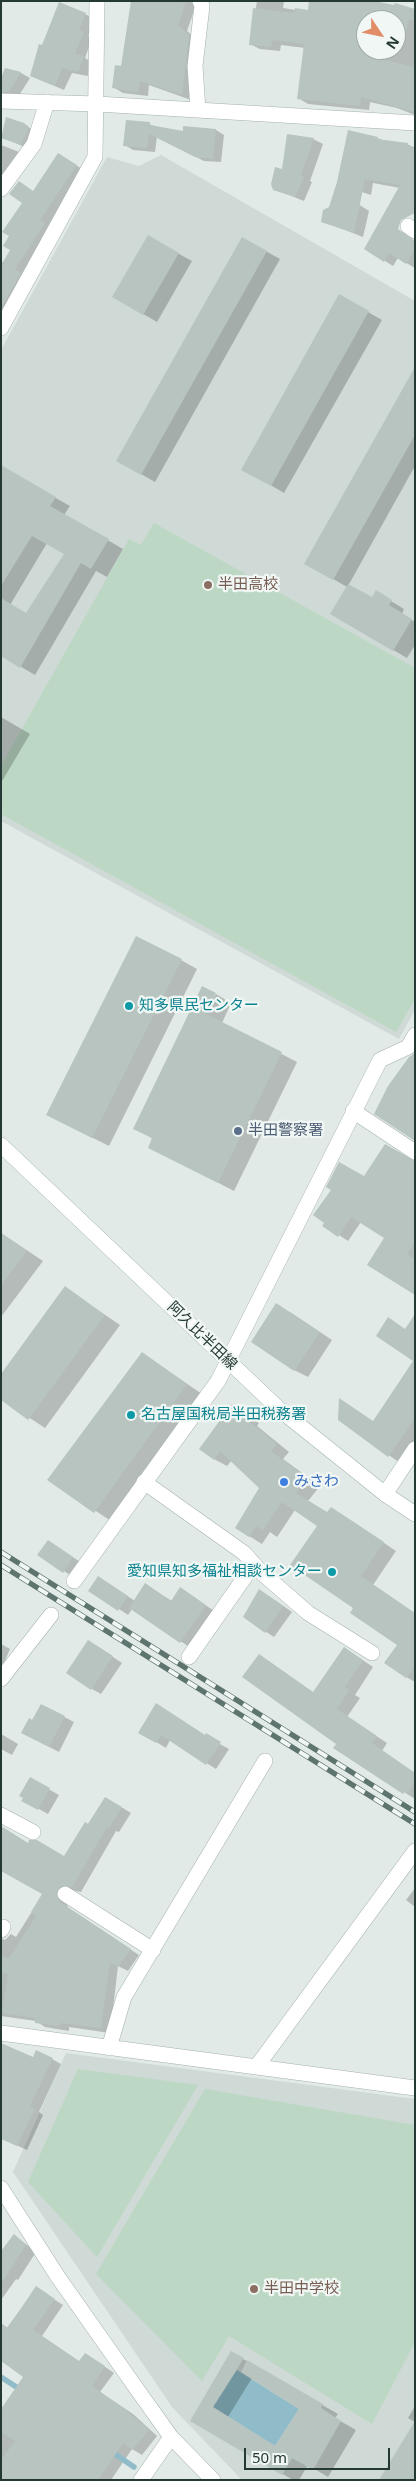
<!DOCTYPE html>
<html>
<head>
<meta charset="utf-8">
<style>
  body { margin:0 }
  #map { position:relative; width:416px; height:2481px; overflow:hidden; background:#e1eae6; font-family:"Noto Sans",sans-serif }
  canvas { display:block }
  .frame { position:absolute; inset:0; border:2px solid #243834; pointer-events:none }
  .north { position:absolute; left:356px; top:10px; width:50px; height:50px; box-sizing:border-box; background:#f1f7f4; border:1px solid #9faba7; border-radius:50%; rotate:124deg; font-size:14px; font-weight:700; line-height:20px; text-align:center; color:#243834 }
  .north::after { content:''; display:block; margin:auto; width:18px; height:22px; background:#e08d68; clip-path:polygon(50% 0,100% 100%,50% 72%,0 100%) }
  .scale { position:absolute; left:244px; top:2448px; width:146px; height:22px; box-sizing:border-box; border:2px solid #243834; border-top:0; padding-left:6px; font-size:15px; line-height:18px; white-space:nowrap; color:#243834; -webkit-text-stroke:4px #f1f7f4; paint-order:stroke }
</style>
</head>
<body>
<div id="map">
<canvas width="416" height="2481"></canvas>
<div class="frame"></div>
<div class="north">N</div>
<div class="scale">50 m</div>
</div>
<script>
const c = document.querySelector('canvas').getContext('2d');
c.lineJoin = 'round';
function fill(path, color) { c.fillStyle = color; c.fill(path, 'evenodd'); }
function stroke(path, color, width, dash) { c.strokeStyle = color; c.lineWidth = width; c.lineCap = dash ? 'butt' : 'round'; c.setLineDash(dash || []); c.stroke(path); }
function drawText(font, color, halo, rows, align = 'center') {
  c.font = font + ' "Noto Sans","Noto Sans JP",sans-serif'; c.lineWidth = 4.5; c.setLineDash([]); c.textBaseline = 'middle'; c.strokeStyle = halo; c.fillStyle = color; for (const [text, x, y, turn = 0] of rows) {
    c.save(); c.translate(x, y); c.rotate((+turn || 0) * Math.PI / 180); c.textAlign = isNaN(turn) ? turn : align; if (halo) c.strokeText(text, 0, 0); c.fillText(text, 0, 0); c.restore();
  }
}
fill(new Path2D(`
  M161,155L415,301V1010L399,1039L1,821V350L107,157L139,166Z
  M66,2053L415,2099V2480H242L172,2407L13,2172Z`), '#cfd9d5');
fill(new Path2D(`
  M154,523L415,668V999L396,1032L1,814V766L129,539L141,545Z
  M78,2069L198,2085L97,2257L28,2182Z
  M205,2089L415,2125V2342L372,2424L229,2336L202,2381L96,2274Z`), '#bcd8c5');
fill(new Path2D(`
  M237,2370L299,2409L275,2446L213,2407Z`), '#8fbcc8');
fill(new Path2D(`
  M133,1H193L196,5L187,31L198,41L191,100L149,85L148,96L123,93L113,87L122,68Z
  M257,1H284L283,8L309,12L415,9V115L397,108L370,102L369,110L308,104L298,98L305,48L281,45L280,51L260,49L250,44ZM366,20H396V50H366Z
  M85,14L94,19L88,36L92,38L85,58L93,63L88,76L72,73L64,90L31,76L43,46Z
  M6,70L21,73L30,78L18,97L1,96V81Z
  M23,124L33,130L31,150L2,137Z
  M149,124L156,127L185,133L216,130L224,135L221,162L204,161L157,137L155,152L133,150L125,145Z
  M378,138L384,141L407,144L415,148L400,188L373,183L371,195L346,187Z
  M313,139L323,144L310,181L312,182L304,201L274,189L283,171Z
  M1,145L19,152L1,190Z
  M68,160L85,171L48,226L53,229L1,317V267L11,250L34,192Z
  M344,195L369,211L363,237L322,221L330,208Z
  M148,237L192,261L157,322L114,297Z
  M242,238L280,259L155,482L118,461Z
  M415,242V268L398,258L393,266L366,249Z
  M340,296L382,320L284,493L243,469Z
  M415,369V466L348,586L372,598L376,592L404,609L402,614L415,622V645L407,658L332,614L347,587L306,563Z
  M1,467L70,506L64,515L123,549L107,577L96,571L35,675L1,655ZM47,543L66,554L27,615L10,605Z
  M1,717L30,734L1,783Z
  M181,960L197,969L109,1146L47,1115Z
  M216,994L231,1003L222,1023L297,1062L234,1191L149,1147L153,1139L135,1128Z
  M364,1177L415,1179V1281L386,1237L361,1222L348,1241L324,1225Z
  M1,1233L43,1261L1,1317Z
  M65,1288L120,1325L45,1428L1,1399Z
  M290,1312L332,1340L308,1377L294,1370Z
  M142,1353L202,1394L111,1521L49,1480Z
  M415,1361V1456L400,1463L339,1420L374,1422Z
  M232,1405L259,1423L257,1426L289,1452L283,1459L320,1486L308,1501L328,1513L344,1516L396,1551L373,1585L415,1618V1682L406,1677L399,1645L355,1607L318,1526L295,1510L277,1537L270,1532L262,1544L249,1536L261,1488L232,1460L227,1466L214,1459Z
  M57,1547L82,1563L73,1577L64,1571Z
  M107,1583L135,1601L146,1585L172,1601L181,1589L219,1614L194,1650L132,1609L128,1615L119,1609Z
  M269,1596L292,1612L274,1637L265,1631Z
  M1,1644L10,1649L1,1670Z
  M98,1647L122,1663L101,1694L92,1689Z
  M259,1655L314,1693L355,1655L373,1667L355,1695L360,1698L347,1717L387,1743L382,1751L415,1773V1799L335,1748L338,1743Z
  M41,1705L74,1722L59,1752L32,1738Z
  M140,1732L205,1736L229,1749L216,1769L170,1740L166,1748Z
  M1,1734L18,1744L12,1755L1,1749Z
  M31,1779L59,1795L48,1814L23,1800Z
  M106,1798L131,1813L119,1832L116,1831L81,1892L71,1890L64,1899L69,1909L139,1955L128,1971L118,1966L110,2033L69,2027V2031L45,2027L36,2021L1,2016V1938L5,1940L11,1934L16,1937L43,1894L28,1845L65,1857Z
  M415,1888V1907L406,1900Z
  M33,2059H52L61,2064L39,2112L43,2115L27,2150L7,2141Z
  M14,2235L36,2252L18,2280L16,2279L1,2300V2252Z
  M36,2288L63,2305L42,2336L80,2362L95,2360L114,2373L100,2392L133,2414L157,2436L142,2455L132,2449L111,2480H1V2411L25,2377L1,2336Z
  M231,2352L338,2414L335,2418L356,2430L328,2477L308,2465L299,2480H293L191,2421ZM252,2378L301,2408L276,2447L228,2417Z
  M415,2406V2422L408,2418Z`), '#0003');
stroke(new Path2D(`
  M1,2377L21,2390
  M109,2450L134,2467`), '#8fbcc8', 5.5);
fill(new Path2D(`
  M131,1H186L178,25L189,35L182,95L140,81L138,92L112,88L115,65L121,66Z
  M309,1H374L394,5L395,3L415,9V20H409L399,50H396V20H366V56L415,67V112L361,97L360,106L297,99L304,44L272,40L271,47L249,45L253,8L294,13L295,8L308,10Z
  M59,2L86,13L79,30L84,32L75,54L84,56L78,72L62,68L55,86L30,76L39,44L42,45Z
  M5,68L21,72L9,92H1V78Z
  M6,117L24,123L29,127L21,145L1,138Z
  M126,120L150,122V125L183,131V126L216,129L213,159L195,157L149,134L147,148L123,146Z
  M348,130L378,137L377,139L408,143L407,146L415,147V213L401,220L398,229L415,241V250L406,264L389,253L384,262L364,249L400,185L365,179L354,233L321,222L323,210L329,207L337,182Z
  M287,134L314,138L301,175L304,176L295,197L273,190L271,184L275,167L282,169Z
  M58,153L77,165L40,220L45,223L15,269L21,273L1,308V261L3,262L10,250L3,246L9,236L2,232L22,203L9,194L19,181L33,191Z
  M148,235L179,253L143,315L112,297Z
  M242,237L267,251L141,475L116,461Z
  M339,294L369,311L271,486L241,470Z
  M415,367V435L333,580L304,564Z
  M1,465L56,497L50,506L109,539L91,569L81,563L20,668L1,656V598L26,613L64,554L32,536L1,586Z
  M348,584L372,597L376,590L392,600L389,605L412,619L393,651L330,614Z
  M136,936L182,959L92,1138L46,1115Z
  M202,986L216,993L206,1014L282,1052L218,1183L148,1148L152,1138L133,1129Z
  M415,1053V1141L374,1114L388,1086L409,1057Z
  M385,1144L415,1161V1243L407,1254L415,1259V1295L367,1265L384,1238L351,1217L338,1237L322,1226L324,1223L313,1215L331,1190L326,1187L339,1162L364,1176Z
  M1,1233L27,1251L1,1285Z
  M65,1286L105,1315L28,1420L1,1400V1374Z
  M276,1303L320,1332L294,1371L251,1342Z
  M415,1314V1418L388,1457L338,1420L339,1398L373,1421L413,1361L376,1336L388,1317L405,1329Z
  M142,1352L187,1384L94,1513L47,1480Z
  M232,1404L247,1415L245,1418L277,1444L271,1451L307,1478L296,1493L327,1512L331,1507L384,1542L361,1576L415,1613V1667L406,1678L384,1663L397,1645L350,1613L353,1608L290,1565L317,1526L282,1502L263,1530L256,1526L249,1537L235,1528L259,1488L220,1451L214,1460L199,1449Z
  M48,1540L73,1557L63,1573L37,1555Z
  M98,1576L128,1596L118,1611L88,1591Z
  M145,1583L171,1601L180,1587L206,1605L180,1643L129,1608Z
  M259,1589L283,1606L265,1633L243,1617Z
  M88,1640L113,1656L91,1690L66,1673Z
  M344,1647L363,1660L345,1687L349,1690L337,1709L377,1736L372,1743L415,1773V1782L408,1793L405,1791L403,1794L333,1748L336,1744L242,1677L259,1654L313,1692Z
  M156,1703L205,1735L206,1733L221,1742L206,1765L161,1735L156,1743L138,1733Z
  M41,1704L65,1716L49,1747L21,1733L29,1718L32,1720Z
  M30,1777L50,1788L38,1810L21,1801L23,1798L19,1796Z
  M105,1797L122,1807L109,1828L107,1827L72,1887L61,1886L56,1894L60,1902L131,1949L118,1967L110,1962L101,2028L60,2023V2026L35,2023V2018L2,2013L8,1974L1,1972V1957L9,1958L36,1916L31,1912L42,1894L1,1871V1826L28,1843L29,1840H37L64,1856L85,1822L88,1824Z
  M1,2043L33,2057L36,2050L53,2058L30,2106L35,2109L17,2146L1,2139Z
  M14,2234L26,2245L1,2284V2251Z
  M36,2286L55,2299L33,2330L79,2361L85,2353L105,2366L92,2386L123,2408L149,2430L132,2450L123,2443L98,2480H1V2460L15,2441L1,2432V2409L23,2377L1,2361V2323L8,2328Z
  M231,2351L244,2358L213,2407L275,2446L299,2409L241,2372L247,2360L323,2404L321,2408L341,2421L313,2470L292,2458L282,2475L190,2421Z
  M415,2421V2480H379Z`), '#b7c4bf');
const street = new Path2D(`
  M1,101L97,104L415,123
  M198,110L195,66L202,6L200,1
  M1,189L34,144L47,102
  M408,226L415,231
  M1,328L95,157L97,1
  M353,1111L415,1152
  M144,1482L244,1553L262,1573L308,1613L372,1653
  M385,1494L415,1449
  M74,1581L218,1381L380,1060L408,1047L415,1035
  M189,1657L254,1564
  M1,1679L51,1615
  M1,1815L33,1832
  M65,1894L153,1950
  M1,1930L3,1927
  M1,2033L415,2088
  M109,2048L124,1997L265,1761
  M257,2066L415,1851
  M1,2188L58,2277L134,2385L171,2437L213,2480
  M141,2480L171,2437`);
const secondary = new Path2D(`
  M1,1145L279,1409L385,1494L415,1514`);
stroke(street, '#a5b1ad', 16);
stroke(secondary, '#a2b4ae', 16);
stroke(street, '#fff', 15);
stroke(secondary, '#fff', 15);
const rail = new Path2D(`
  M1,1552L415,1812
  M1,1565L415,1824`);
stroke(rail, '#5e746f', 5.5);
stroke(rail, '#f1f7f4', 4, [11]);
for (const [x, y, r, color] of [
  [208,585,5,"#8d6e63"],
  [129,1006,5,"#0f9aa8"],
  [238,1131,5,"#5c6f8a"],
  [131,1415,5,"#0f9aa8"],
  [284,1482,5,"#3f7fe0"],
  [332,1572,5,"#0f9aa8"],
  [254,2289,5,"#8d6e63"]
]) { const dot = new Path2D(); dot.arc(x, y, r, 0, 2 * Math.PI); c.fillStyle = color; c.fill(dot); stroke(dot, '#f1f7f4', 2); }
drawText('15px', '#785e54', '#f1f7f4', [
  ["半田高校",218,585],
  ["半田中学校",264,2289]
], 'left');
drawText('15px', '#0d838f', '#f1f7f4', [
  ["知多県民センター",139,1006],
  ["名古屋国税局半田税務署",141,1415],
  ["愛知県知多福祉相談センター",322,1572,"right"]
], 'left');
drawText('15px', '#4e5e75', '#f1f7f4', [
  ["半田警察署",248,1131]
], 'left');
drawText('15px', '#243834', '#f1f7f4', [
  ["阿久比半田線",202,1336,44]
]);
drawText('15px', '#366cbe', '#f1f7f4', [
  ["みさわ",294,1482]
], 'left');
</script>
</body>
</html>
